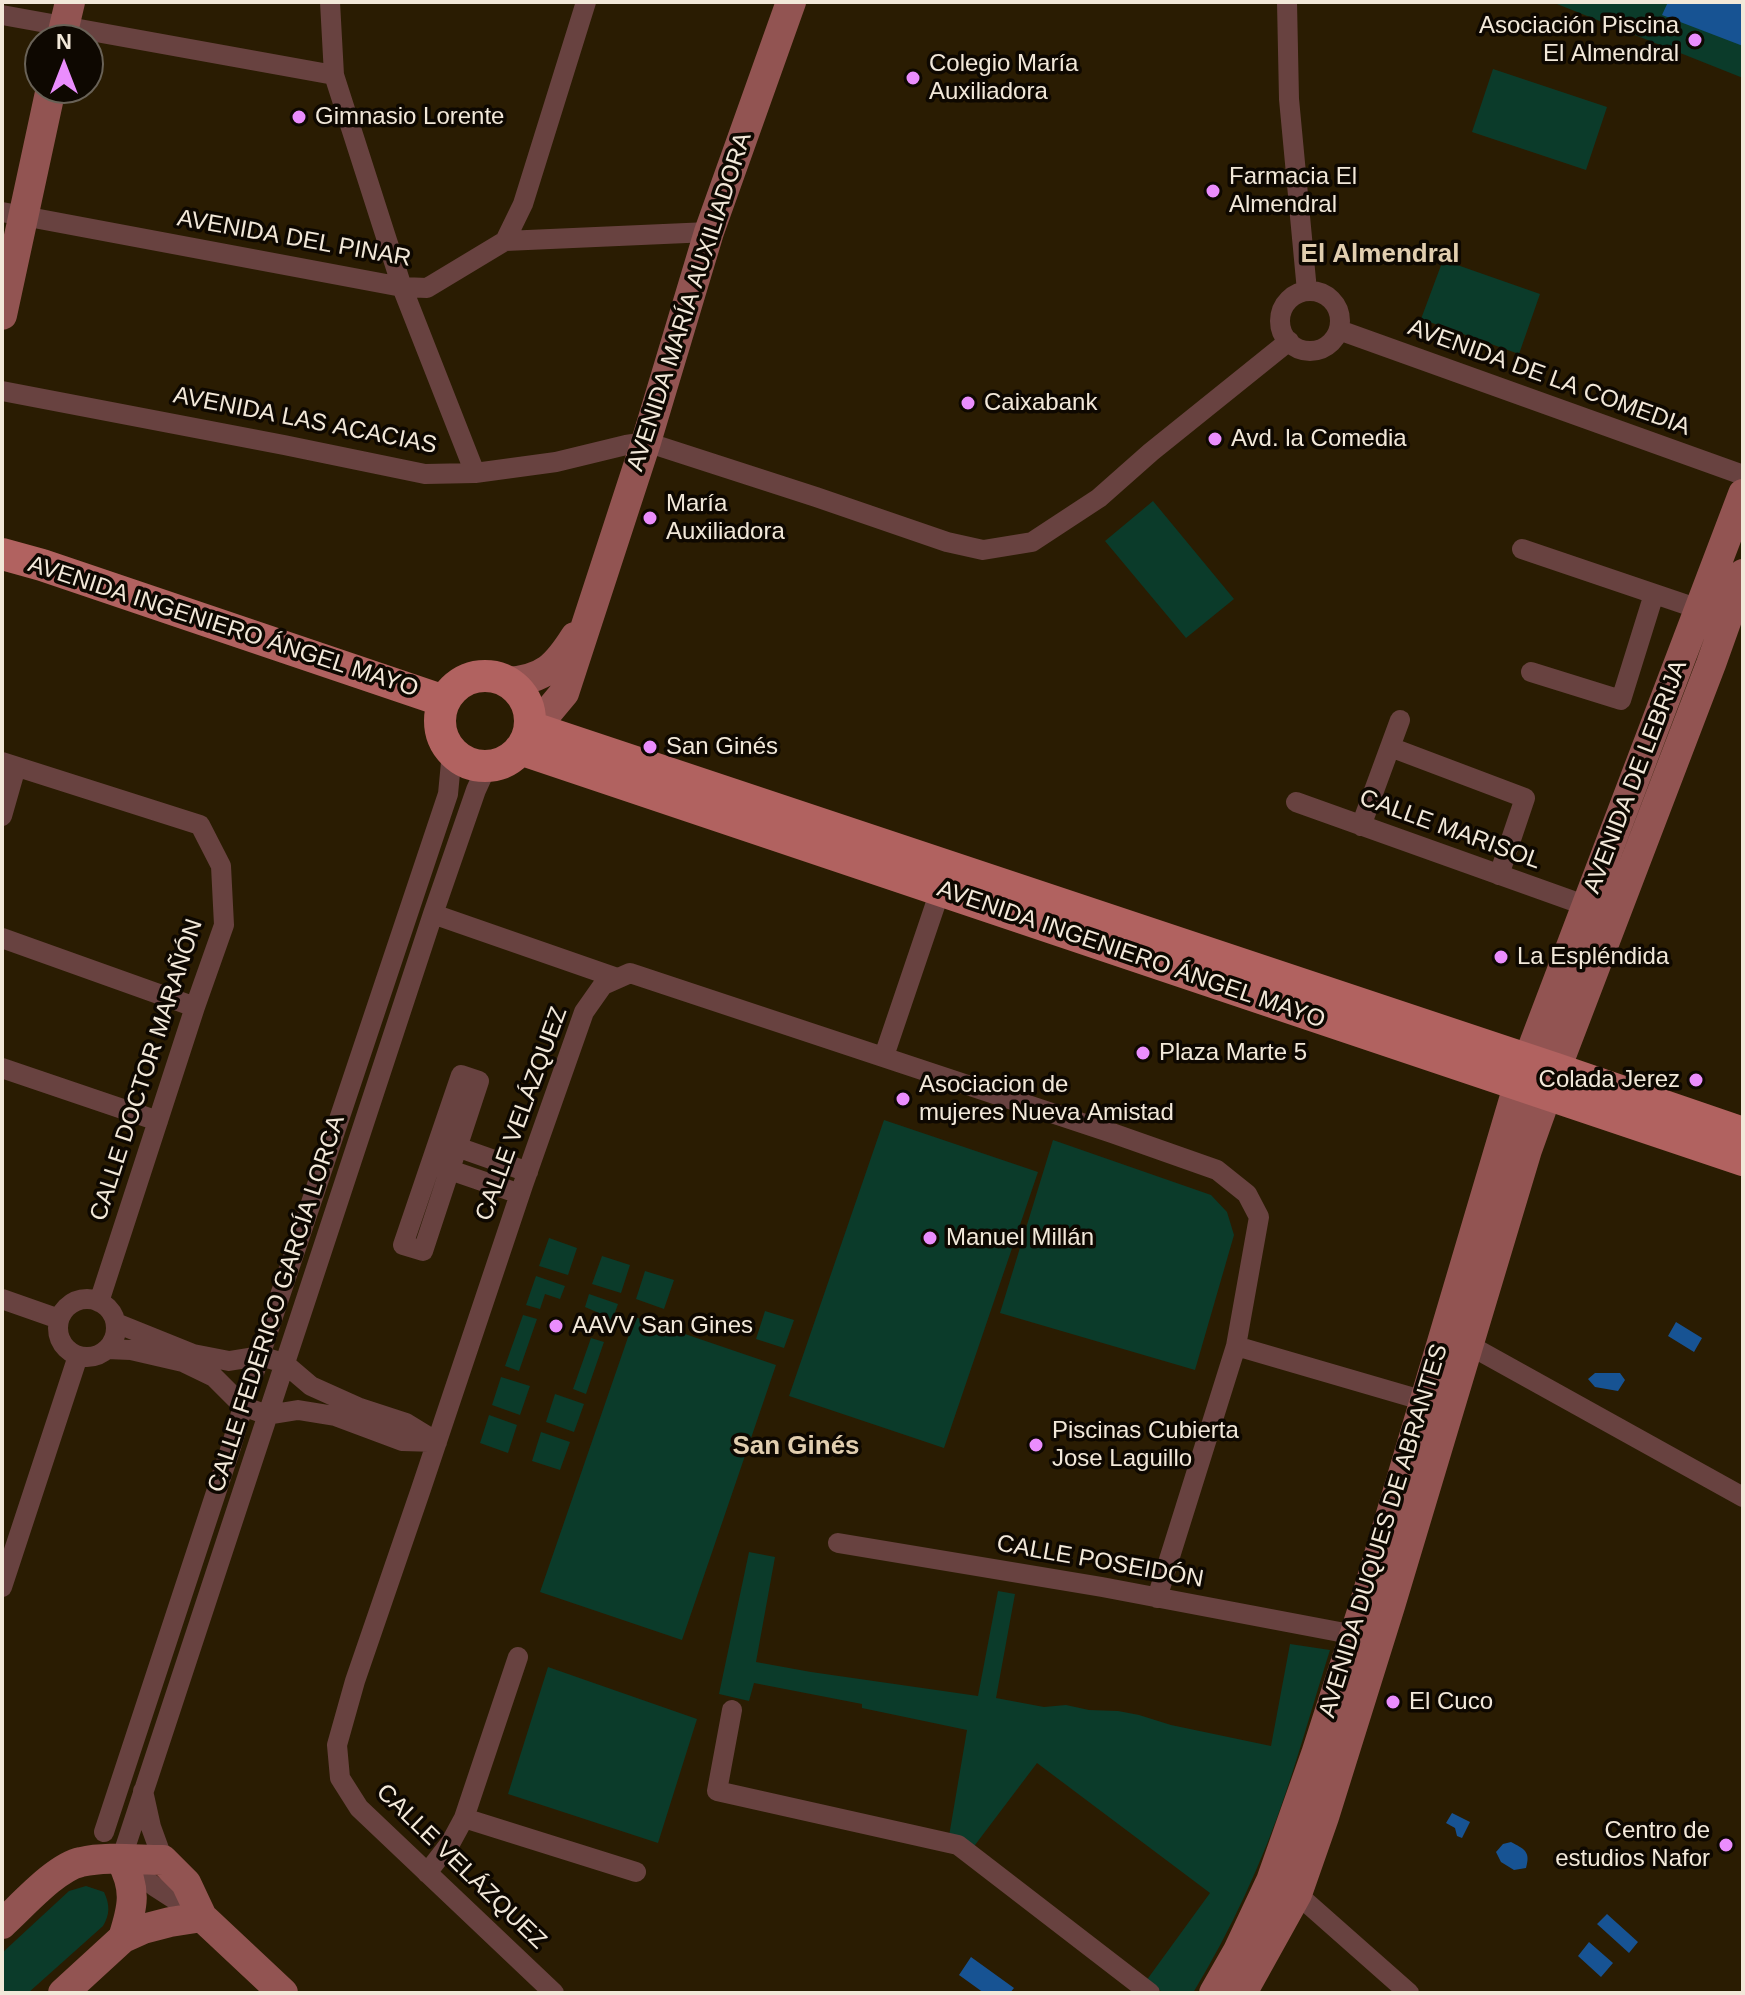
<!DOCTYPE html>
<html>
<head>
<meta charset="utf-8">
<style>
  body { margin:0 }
  #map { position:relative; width:1745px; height:1995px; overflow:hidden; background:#2a1c02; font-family:Helvetica,sans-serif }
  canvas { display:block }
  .frame { position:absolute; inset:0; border:4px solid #f2e8d9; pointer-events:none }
  .north { position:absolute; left:24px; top:24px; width:80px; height:80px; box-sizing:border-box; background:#0e0801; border:2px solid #696257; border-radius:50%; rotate:0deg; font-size:22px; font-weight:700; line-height:32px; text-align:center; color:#f2e8d9 }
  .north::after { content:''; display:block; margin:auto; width:28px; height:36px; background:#ea8dfd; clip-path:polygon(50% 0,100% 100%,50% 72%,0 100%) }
</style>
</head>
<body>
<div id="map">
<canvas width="1745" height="1995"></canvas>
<div class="frame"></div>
<div class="north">N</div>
</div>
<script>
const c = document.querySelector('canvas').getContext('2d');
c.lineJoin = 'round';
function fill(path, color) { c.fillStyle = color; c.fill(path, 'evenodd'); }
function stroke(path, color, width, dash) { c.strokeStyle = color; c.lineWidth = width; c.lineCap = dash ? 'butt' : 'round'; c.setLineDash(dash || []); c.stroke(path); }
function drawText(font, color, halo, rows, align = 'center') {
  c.font = font + ' Helvetica,sans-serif'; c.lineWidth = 7; c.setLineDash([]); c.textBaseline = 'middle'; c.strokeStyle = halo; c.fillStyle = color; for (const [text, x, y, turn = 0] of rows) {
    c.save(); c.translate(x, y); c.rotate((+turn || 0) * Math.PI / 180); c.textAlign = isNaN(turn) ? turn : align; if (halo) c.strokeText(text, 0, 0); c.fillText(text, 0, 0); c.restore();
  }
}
fill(new Path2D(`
  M1552,2H1743V78Z
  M1493,69L1607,107L1586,170L1472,132Z
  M1443,260L1540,294L1519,354L1421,319Z
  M1153,501L1234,599L1186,638L1105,541Z
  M884,1120L1038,1172L944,1448L789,1396Z
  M1053,1140L1211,1195L1227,1212L1234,1235L1195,1370L1000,1313Z
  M549,1238L577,1248L568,1275L539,1266Z
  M602,1256L630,1265L621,1293L592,1284Z
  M645,1271L674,1280L664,1309L636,1299Z
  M536,1276L565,1286L560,1299L545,1294L540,1309L526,1305Z
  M589,1294L618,1304L608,1332L594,1327L599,1313L585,1307Z
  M765,1311L794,1320L784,1348L756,1339Z
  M523,1315L537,1319L519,1371L505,1366Z
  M635,1317L776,1365L682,1640L540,1592Z
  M591,1338L604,1342L586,1394L573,1389Z
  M501,1377L530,1386L520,1415L492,1405Z
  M555,1394L584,1404L574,1432L546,1422Z
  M489,1415L517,1425L508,1453L480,1443Z
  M541,1432L570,1442L560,1470L532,1461Z
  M749,1552L775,1557L756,1662L811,1672L978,1696L998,1591L1015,1594L996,1698L1044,1707L1066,1705L1089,1710L1118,1711L1139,1715L1171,1725L1271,1746L1290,1644L1330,1650C1315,1697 1302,1745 1286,1792C1263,1861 1231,1930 1193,1993H1164L1146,1981L1210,1893L1037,1763L972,1849L949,1836L967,1730L862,1708V1704L754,1683L749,1701L719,1694Z
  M548,1667L697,1719L658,1843L508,1794Z
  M86,1886L104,1892C110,1905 110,1914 103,1926L28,1993H2V1953L69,1891Z`), '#0b3b2a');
fill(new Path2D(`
  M1668,2H1743V46L1662,15Z
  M1676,1322L1702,1338L1694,1352L1668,1336Z
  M1595,1373H1620L1625,1380L1618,1391L1595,1387L1588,1379Z
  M1452,1813L1470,1822L1462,1838L1457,1836L1455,1828L1446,1823Z
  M1511,1842C1524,1849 1531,1851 1526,1868L1514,1870L1501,1862L1496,1852L1503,1844Z
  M1607,1914L1638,1942L1629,1953L1597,1924Z
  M1589,1942L1613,1963L1601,1977L1578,1956Z
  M971,1957L1014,1988L1010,1993H984L959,1975Z`), '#175393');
stroke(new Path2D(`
  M330,2L334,75L402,287L475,473
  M1287,2L1289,99L1307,291
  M2,15L334,75
  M2,212L402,287L427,288L505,241L709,232
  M505,241L523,204L586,2
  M1280 321a30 30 0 1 1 60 0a30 30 0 1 1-60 0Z
  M1339,330L1743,475
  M2,391L284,445L425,474L475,473L556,462L626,445L646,442L816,497L947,542L983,550L1032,542L1099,498L1151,452L1289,341
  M1522,549L1699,609
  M1531,672L1621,700L1654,594
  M1390,747L1525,798L1499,875
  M2,762L200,825L221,866L224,925L195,1007L99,1302
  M1296,802L1587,906
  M2,816L16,767
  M1361,826L1400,720
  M433,914L617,978
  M2,938L195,1007
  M884,1056L943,882
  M2,1068L158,1121
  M461,1075L479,1081L423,1251L403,1245Z
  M457,1147L528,1172
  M450,1170L520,1194
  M2,1299L59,1319
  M58 1328a29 29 0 1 1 58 0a29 29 0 1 1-58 0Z
  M116,1323L193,1354L229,1361L260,1356L284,1363L311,1386L360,1408L406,1423L437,1442
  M1469,1345L1743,1497
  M1236,1346L1435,1404
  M107,1349L131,1350L183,1362L214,1377L243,1406L267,1415L298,1410L335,1416L402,1441L437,1442
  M838,1543L1102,1587L1366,1637
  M2,1587L78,1356
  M732,1710L717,1791L958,1845L1150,1993
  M143,1791L151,1827L163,1860
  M464,1818L636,1872
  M104,1832L232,1444L243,1406L448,794L452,752
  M121,1860L433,914L476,790L487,766
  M124,1862L154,1886L199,1915
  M427,1873L451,1842L464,1818L518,1657
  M1297,1894L1409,1993
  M554,1993L359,1808L340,1778L337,1745L355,1681L421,1489L523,1185L584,1012L603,985L630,973L1112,1133L1217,1170L1247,1194L1259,1217L1236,1346L1157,1598`), '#684240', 20);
stroke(new Path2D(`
  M61,40L70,2
  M2,315L51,88
  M508,682C544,679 556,667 575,637
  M530,727L544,717L564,693L646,442L709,232L791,2
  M121,1860C137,1889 133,1907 123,1938
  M2,1924C22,1906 56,1867 81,1862C107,1856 137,1860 163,1860L186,1883L202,1917L283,1993
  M63,1993L123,1938L143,1929L170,1922L202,1917
  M1214,1993L1238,1951L1271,1881L1316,1754L1365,1602L1518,1086L1743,494
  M1242,1993L1297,1894L1324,1817L1390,1606L1527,1150L1556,1069L1711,664L1743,574`), '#925452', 30);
stroke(new Path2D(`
  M2,554L42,565L444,701
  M440 721a45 45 0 1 1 90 0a45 45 0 1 1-90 0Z
  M530,727L1556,1069L1743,1133
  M520,749L1743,1160`), '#b16260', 32);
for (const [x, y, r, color] of [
  [1695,40,8,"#ea8dfd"],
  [913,78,8,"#ea8dfd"],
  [299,117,8,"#ea8dfd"],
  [1213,191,8,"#ea8dfd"],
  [968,403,8,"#ea8dfd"],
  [1215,439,8,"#ea8dfd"],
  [650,518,8,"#ea8dfd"],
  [650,747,8,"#ea8dfd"],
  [1501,957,8,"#ea8dfd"],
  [1143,1053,8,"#ea8dfd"],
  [1696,1080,8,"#ea8dfd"],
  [903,1099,8,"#ea8dfd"],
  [930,1238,8,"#ea8dfd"],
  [556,1326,8,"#ea8dfd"],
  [1036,1445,8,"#ea8dfd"],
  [1393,1702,8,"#ea8dfd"],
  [1726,1845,8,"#ea8dfd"]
]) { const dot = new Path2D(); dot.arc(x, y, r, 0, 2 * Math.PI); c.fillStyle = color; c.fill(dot); stroke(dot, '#0e0801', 3); }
drawText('24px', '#f2e8d9', '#0e0801', [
  ["Asociación Piscina",1679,26,"right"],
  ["El Almendral",1679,54,"right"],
  ["Colegio María",929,64],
  ["Auxiliadora",929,92],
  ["Gimnasio Lorente",315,117],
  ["Farmacia El",1229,177],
  ["Almendral",1229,205],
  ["Caixabank",984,403],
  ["Avd. la Comedia",1231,439],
  ["María",666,504],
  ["Auxiliadora",666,532],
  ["San Ginés",666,747],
  ["La Espléndida",1517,957],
  ["Plaza Marte 5",1159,1053],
  ["Colada Jerez",1680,1080,"right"],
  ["Asociacion de",919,1085],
  ["mujeres Nueva Amistad",919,1113],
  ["Manuel Millán",946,1238],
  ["AAVV San Gines",572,1326],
  ["Piscinas Cubierta",1052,1431],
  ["Jose Laguillo",1052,1459],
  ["El Cuco",1409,1702],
  ["Centro de",1710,1831,"right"],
  ["estudios Nafor",1710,1859,"right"]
], 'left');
drawText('24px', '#f2e8d9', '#0e0801', [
  ["AVENIDA DEL PINAR",294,239,10],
  ["AVENIDA MARÍA AUXILIADORA",690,302,-72],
  ["AVENIDA DE LA COMEDIA",1549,378,20],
  ["AVENIDA LAS ACACIAS",305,421,11],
  ["AVENIDA INGENIERO ÁNGEL MAYO",223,627,18],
  ["AVENIDA DE LEBRIJA",1636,777,-69],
  ["CALLE MARISOL",1450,830,20],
  ["AVENIDA INGENIERO ÁNGEL MAYO",1131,955,19],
  ["CALLE DOCTOR MARAÑÓN",147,1070,-72],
  ["CALLE VELÁZQUEZ",522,1114,-70],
  ["CALLE FEDERICO GARCÍA LORCA",277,1304,-72],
  ["AVENIDA DUQUES DE ABRANTES",1384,1531,-73],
  ["CALLE POSEIDÓN",1100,1562,10],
  ["CALLE VELÁZQUEZ",461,1867,44]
]);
drawText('bold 26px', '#e1ceaf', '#0e0801', [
  ["El Almendral",1380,255],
  ["San Ginés",796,1447]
]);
</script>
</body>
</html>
